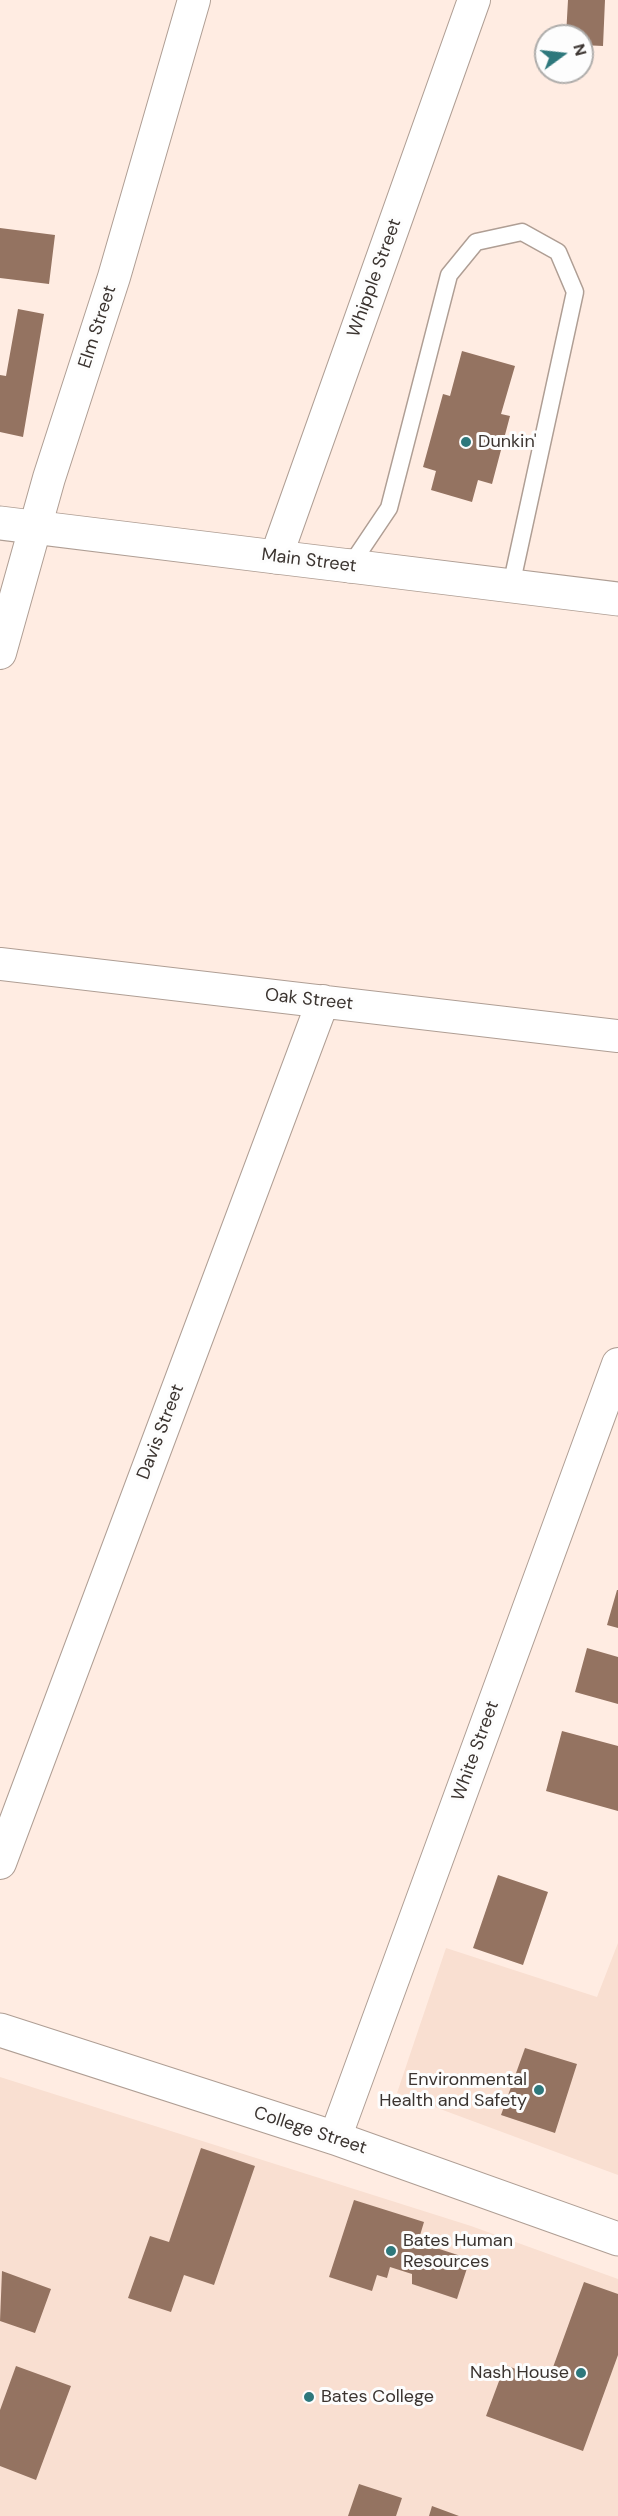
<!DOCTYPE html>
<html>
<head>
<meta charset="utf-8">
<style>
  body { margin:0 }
  #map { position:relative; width:618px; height:2516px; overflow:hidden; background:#ffece2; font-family:"DM Sans",sans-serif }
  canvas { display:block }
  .north { position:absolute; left:534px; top:24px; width:60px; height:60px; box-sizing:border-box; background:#fdfdfd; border:2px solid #afadab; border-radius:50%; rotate:75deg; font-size:16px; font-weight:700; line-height:24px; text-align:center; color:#3b3430 }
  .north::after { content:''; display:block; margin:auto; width:21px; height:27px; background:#2e787c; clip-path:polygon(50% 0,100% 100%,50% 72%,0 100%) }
</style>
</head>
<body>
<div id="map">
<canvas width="618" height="2516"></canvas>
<div class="north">N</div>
</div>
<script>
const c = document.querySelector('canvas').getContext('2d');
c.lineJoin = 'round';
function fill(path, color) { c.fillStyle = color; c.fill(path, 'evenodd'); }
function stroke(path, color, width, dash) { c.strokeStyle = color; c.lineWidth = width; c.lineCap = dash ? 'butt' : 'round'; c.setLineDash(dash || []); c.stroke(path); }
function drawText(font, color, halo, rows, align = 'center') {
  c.font = font + ' "DM Sans",sans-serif'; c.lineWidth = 6; c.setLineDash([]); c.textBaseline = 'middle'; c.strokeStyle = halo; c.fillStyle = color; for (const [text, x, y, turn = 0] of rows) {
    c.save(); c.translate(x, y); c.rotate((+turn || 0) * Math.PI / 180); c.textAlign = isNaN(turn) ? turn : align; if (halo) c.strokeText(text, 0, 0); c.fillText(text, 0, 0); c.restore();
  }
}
fill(new Path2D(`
  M618,1943V2175L397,2093L446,1948L597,1997Z
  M0,2077L471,2226L618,2279V2516H0Z`), '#f9dfd1');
fill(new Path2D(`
  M568,0H605L603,46L582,45V36H566Z
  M0,228L55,235L49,284L0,278Z
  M18,309L44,314L23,437L0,432V375L6,376Z
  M462,351L515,366L501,414L510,416L492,484L478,480L472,502L431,490L436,471L423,467L443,394L450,396Z
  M617,1590H618V1628L607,1625Z
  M587,1648L618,1657V1704L575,1692Z
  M562,1731L618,1746V1811L546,1791Z
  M498,1875L548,1892L523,1965L473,1948Z
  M525,2048L577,2064L555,2133L501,2115Z
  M201,2148L255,2166L214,2285L184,2275L171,2312L128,2298L150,2236L169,2242Z
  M354,2200L424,2222L418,2242L470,2259L457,2299L412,2284V2274L390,2267L387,2278L377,2275L372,2291L329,2277Z
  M2,2271L51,2289L35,2333L0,2321Z
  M584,2282L618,2294V2355L583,2451L486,2416L505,2365L548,2381Z
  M16,2366L71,2386L36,2480L0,2466V2410Z
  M359,2484L402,2498L396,2516H348Z
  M432,2506L459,2516H429Z`), '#947361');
const service = new Path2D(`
  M350,566L389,508L449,275L476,242L522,232L558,252L575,292L511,586`);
const minor = new Path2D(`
  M276,557L474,0
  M0,653L49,478L114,277L194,0
  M0,964L618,1036
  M0,1863L323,1001
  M335,2138L618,1364`);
const secondary = new Path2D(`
  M0,2030L335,2138L618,2239`);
const primary = new Path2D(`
  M276,557L350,566`);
const trunk = new Path2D(`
  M0,523L276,557
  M350,566L618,599`);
stroke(service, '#af9e94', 19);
stroke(minor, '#af9e94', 34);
stroke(secondary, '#af9e94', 35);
stroke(primary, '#af9e94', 35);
stroke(trunk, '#af9e94', 35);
stroke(service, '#fff', 16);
stroke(minor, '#fff', 32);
stroke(secondary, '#fff', 33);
stroke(primary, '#fff', 33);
stroke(trunk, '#fff', 33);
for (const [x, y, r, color] of [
  [466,442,6,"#2e787c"],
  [539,2090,6,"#2e787c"],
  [391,2251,6,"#2e787c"],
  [581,2373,6,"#2e787c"],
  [309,2397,6,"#2e787c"]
]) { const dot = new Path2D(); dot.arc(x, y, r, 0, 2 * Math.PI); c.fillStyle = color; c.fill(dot); stroke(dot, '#fdfdfd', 2); }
drawText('18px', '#3b3430', '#fdfdfd', [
  ["Whipple Street",375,278,-70],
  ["Elm Street",98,327,-72],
  ["Main Street",309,561,7],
  ["Oak Street",309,1000,6],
  ["Davis Street",161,1432,-69],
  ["White Street",476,1751,-70],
  ["College Street",310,2131,18]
]);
drawText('18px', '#3b3430', '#fdfdfd', [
  ["Dunkin'",478,442],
  ["Environmental",527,2080,"right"],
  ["Health and Safety",527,2101,"right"],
  ["Bates Human",403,2241],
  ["Resources",403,2262],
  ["Nash House",569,2373,"right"],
  ["Bates College",321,2397]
], 'left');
</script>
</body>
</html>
